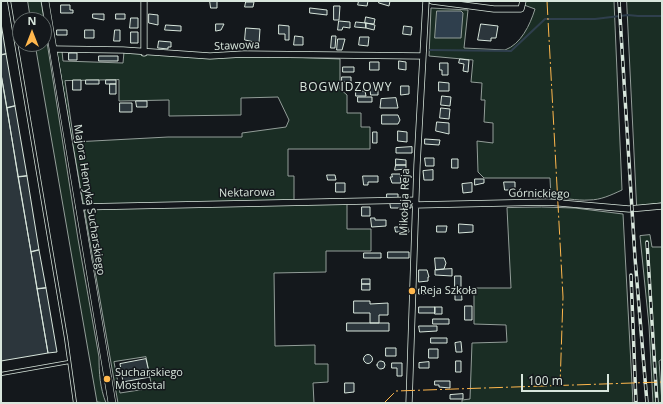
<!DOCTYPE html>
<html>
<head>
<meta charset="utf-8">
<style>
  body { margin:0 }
  #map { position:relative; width:663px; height:404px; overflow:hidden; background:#14181c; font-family:"Open Sans",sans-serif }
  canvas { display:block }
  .frame { position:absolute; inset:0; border:2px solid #d8e6dc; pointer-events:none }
  .north { position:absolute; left:12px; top:12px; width:40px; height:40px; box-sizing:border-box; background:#14181c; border:1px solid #626a69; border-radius:50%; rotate:0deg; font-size:11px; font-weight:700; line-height:16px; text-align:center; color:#d8e6dc }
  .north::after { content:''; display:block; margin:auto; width:14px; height:18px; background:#ffb74d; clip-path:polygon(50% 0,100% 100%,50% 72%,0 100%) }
  .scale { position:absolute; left:521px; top:374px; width:88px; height:18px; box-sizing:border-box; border:2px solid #d8e6dc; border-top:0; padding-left:5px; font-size:12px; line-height:14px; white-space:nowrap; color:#d8e6dc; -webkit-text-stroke:3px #14181c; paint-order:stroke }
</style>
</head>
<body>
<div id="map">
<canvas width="663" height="404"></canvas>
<div class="frame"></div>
<div class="north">N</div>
<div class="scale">100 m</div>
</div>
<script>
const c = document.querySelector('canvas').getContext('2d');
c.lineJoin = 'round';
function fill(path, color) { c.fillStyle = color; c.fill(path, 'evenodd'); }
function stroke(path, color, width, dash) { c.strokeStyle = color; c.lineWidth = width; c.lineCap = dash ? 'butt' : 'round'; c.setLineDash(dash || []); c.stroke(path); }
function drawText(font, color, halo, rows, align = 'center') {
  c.font = font + ' "Open Sans",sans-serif'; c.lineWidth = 3; c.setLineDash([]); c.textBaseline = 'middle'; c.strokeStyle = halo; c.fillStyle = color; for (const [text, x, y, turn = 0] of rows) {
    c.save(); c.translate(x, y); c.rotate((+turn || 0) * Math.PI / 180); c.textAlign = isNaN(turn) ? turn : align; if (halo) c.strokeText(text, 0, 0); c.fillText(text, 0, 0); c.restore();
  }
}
const green = new Path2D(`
  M28,1H41L44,20H31Z
  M525,1H614L622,190C611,195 601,200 589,200C576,201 564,197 551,199L550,178H484L478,172L477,141L493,143V123L484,122L485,100H481L482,83L471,82L473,60L429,56L431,8L468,10L464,48L505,50C521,44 530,25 535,9L524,5Z
  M627,1H662V203L637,206Z
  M44,23L78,239L99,357C99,373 100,388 106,403L97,402L35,44H44Z
  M62,51L63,61L123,63L124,52L215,58L239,55L340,59V89L347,95V113H361V127H370V149H288V176H294V200L347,199V229H371V251H326V272L274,273L275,346L315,345V364H328V382L313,383L314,403H118L57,53ZM119,80V101L169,100V116L241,115V98L278,97L289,120L286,127L242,133V137H168L74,142L65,81ZM146,357L152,388L120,393L114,362Z
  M542,207L575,208L623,214L633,403H462V400L470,399L472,343L507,342L506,325L474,324V288H511L507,208Z
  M650,235L652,247H662V359L659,361L662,403H653L649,326L640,236Z`);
fill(green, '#1a2d24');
stroke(green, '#939e99', 1);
const water = new Path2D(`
  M437,11H461L463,13L461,38H435Z`);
fill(water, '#2f3f4d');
stroke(water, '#939e99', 1);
stroke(new Path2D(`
  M430,50L511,51L545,19H595L628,15L638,16H662`), '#2f3f4d', 2);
const building = new Path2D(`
  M210,1H217V8H211Z
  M359,1H368L367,6L358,5Z
  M379,1H390L389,6L379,3Z
  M246,2H254L253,7H245Z
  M61,5H70V10H73V13H61Z
  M334,6H340L339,20H334Z
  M310,8L327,10V15L310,13Z
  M93,14H104V20L93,18Z
  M116,14H125V19H116Z
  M149,14L158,15V25L149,23Z
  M366,17L375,19L374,24L365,23Z
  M131,18H138V28H130Z
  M339,21L350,22V28L343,27L342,30H338Z
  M356,22L366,23V28L355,27Z
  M1,23L6,54L1,55Z
  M366,23L375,25L374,30L366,28Z
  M216,24H224L221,30L216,31Z
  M481,24L498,26L496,38H491V41L478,40Z
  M166,25L181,26V31L165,30Z
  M279,25L289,26V40H285V34H279Z
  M404,26L412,27L411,35L403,34Z
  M246,28L260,29L259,43L245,40Z
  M57,30H67V35H57Z
  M85,30H94V38H85Z
  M115,30H120V41H114Z
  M131,32H138V43H131Z
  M295,36L303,37V45H294Z
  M332,36H336L335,48H331Z
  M360,37H369L368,46L359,45Z
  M338,39H345L342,50H337Z
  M159,41L171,42V47H168V49L158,48Z
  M69,53H77V60H69Z
  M6,54L15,106L7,108L1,74V55Z
  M99,56H118V61H99Z
  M460,59L469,60L468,72L463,71L464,64L459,63Z
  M399,61L406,62V70L399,69Z
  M370,62H379V70H370Z
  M440,63H448V75H442V70H440Z
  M343,67H354V72H343Z
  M1,74L48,353L1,361Z
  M342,77H351V82H342Z
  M73,80H81V90H73Z
  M86,80H99V84H86Z
  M106,80H116V84H106Z
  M439,82L449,83V91H439Z
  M110,84H116V94H110Z
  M370,84H378V95H371Z
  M401,86H409V94L401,95Z
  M356,91H365L366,96H356Z
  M442,96L451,97L450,106L441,105Z
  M358,97H372V102H358Z
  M396,98L398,108H380L381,99Z
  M136,101H147V107H137Z
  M120,103H132V112H120Z
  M15,106L27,176L18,177L7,108Z
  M441,108L450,109L449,119L440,118Z
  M382,115H398L400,120L398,124H382Z
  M437,122L449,123V134L436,131Z
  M398,131L407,132V142L398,141Z
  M373,132H377V143H373Z
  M425,139L440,140L439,145L425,144Z
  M412,147V153H396V148Z
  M425,158H434V166H426Z
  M396,159L406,160V165H396Z
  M452,159H458V168H452Z
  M396,165H406V169L395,170Z
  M433,170V180H424L423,171Z
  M392,174H400L401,183H392L390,177H392Z
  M327,175H335L336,180H328Z
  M27,176L39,250L31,252L18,177Z
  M363,176H378V182H368V185H364Z
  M475,179H484V183L475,185Z
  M504,182H515V190H505Z
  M336,183H345V192H336Z
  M472,183V192L463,193L462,184Z
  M387,194H398V199H387Z
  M390,202H411V208H391Z
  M362,207H370V216H362Z
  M371,218H375V220H386V226L372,227Z
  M459,224L473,225V232L459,233Z
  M437,226H447L446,232H437Z
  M395,227H408L409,232H396Z
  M39,250L46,288L37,289L31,252Z
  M388,252H409V258H388Z
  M364,253H381V258H364Z
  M435,258H444L446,263L444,269L436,270Z
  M452,269V276L435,275V270Z
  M419,270H427L429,277H428V281L419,282Z
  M455,276H461V288H455Z
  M362,279H370V284H362Z
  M362,284H370V290H362Z
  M46,288L57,352L48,353L37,289Z
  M452,288H461L462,300H455V292H452Z
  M419,289L434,288V294H419Z
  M354,301H370V304L388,303V315H379V323H370V313H354Z
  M465,306H472V320H465Z
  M419,307H435V313H419Z
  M435,307H442V314H435Z
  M433,319H449V324H433Z
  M347,323H389V331H347Z
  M419,326H437V331L420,332Z
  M431,338H447V343H431Z
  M461,342L462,352H456L455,343Z
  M386,348H396V356H386Z
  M429,349H438V358H429Z
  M363.5 359a4.5 4.5 0 1 1 9 0a4.5 4.5 0 1 1-9 0Z
  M146,359L150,377L123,382L120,364Z
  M456,361H461V372H456Z
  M377 365a4 4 0 1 1 8 0a4 4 0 1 1-8 0Z
  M429,362V368H419V363Z
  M392,363H402V376H397V368H392Z
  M435,381H450V388L439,387V385H435Z
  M345,383H354V392L345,393Z
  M463,394V399H450V395Z`);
fill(building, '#2c363c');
stroke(building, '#d8e6dc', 1);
const service = new Path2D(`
  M9,1L66,338L75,403
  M1,374L69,362`);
const minor = new Path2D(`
  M144,1V53
  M432,1L494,9H521L523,1
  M53,49L123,50L210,56L244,54L423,56
  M415,205L548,202L629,209L662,206
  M79,207L415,200
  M409,403L417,165L426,1`);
const tertiary = new Path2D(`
  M45,1L112,403`);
stroke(service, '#d8e6dc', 4);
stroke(minor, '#d8e6dc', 7);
stroke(tertiary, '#d8e6dc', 8);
stroke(service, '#14181c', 2.5);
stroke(minor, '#14181c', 5.5);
stroke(tertiary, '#14181c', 7);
const rail = new Path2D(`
  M619,1L635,258L647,403
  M647,242L657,403
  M631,275L636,403`);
stroke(rail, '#d8e6dc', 3.5);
stroke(rail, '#14181c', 2, [6]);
stroke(new Path2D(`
  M547,1L563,297L560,386
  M384,403L396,391L662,382`), '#ffb74d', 1, [14, 3, 2, 3]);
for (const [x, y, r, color] of [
  [412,291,4,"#ffb74d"],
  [107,379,4,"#ffb74d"]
]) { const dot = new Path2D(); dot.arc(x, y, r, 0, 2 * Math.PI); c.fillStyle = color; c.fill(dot); stroke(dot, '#14181c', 1.5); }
drawText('11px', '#d8e6dc', '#14181c', [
  ["Stawowa",237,46,-2],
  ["Nektarowa",247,193,-1],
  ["Górnickiego",539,194,1],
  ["Majora Henryka Sucharskiego",89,200,81],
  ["Mikołaja Reja",405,202,-88]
]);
drawText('11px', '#d8e6dc', '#14181c', [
  ["Reja Szkoła",420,291],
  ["Sucharskiego",115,373],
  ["Mostostal",115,386]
], 'left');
c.letterSpacing = '1px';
drawText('12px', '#d8e6dc', '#14181c', [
  ["BOGWIDZOWY",346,88]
]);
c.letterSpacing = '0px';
</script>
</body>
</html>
